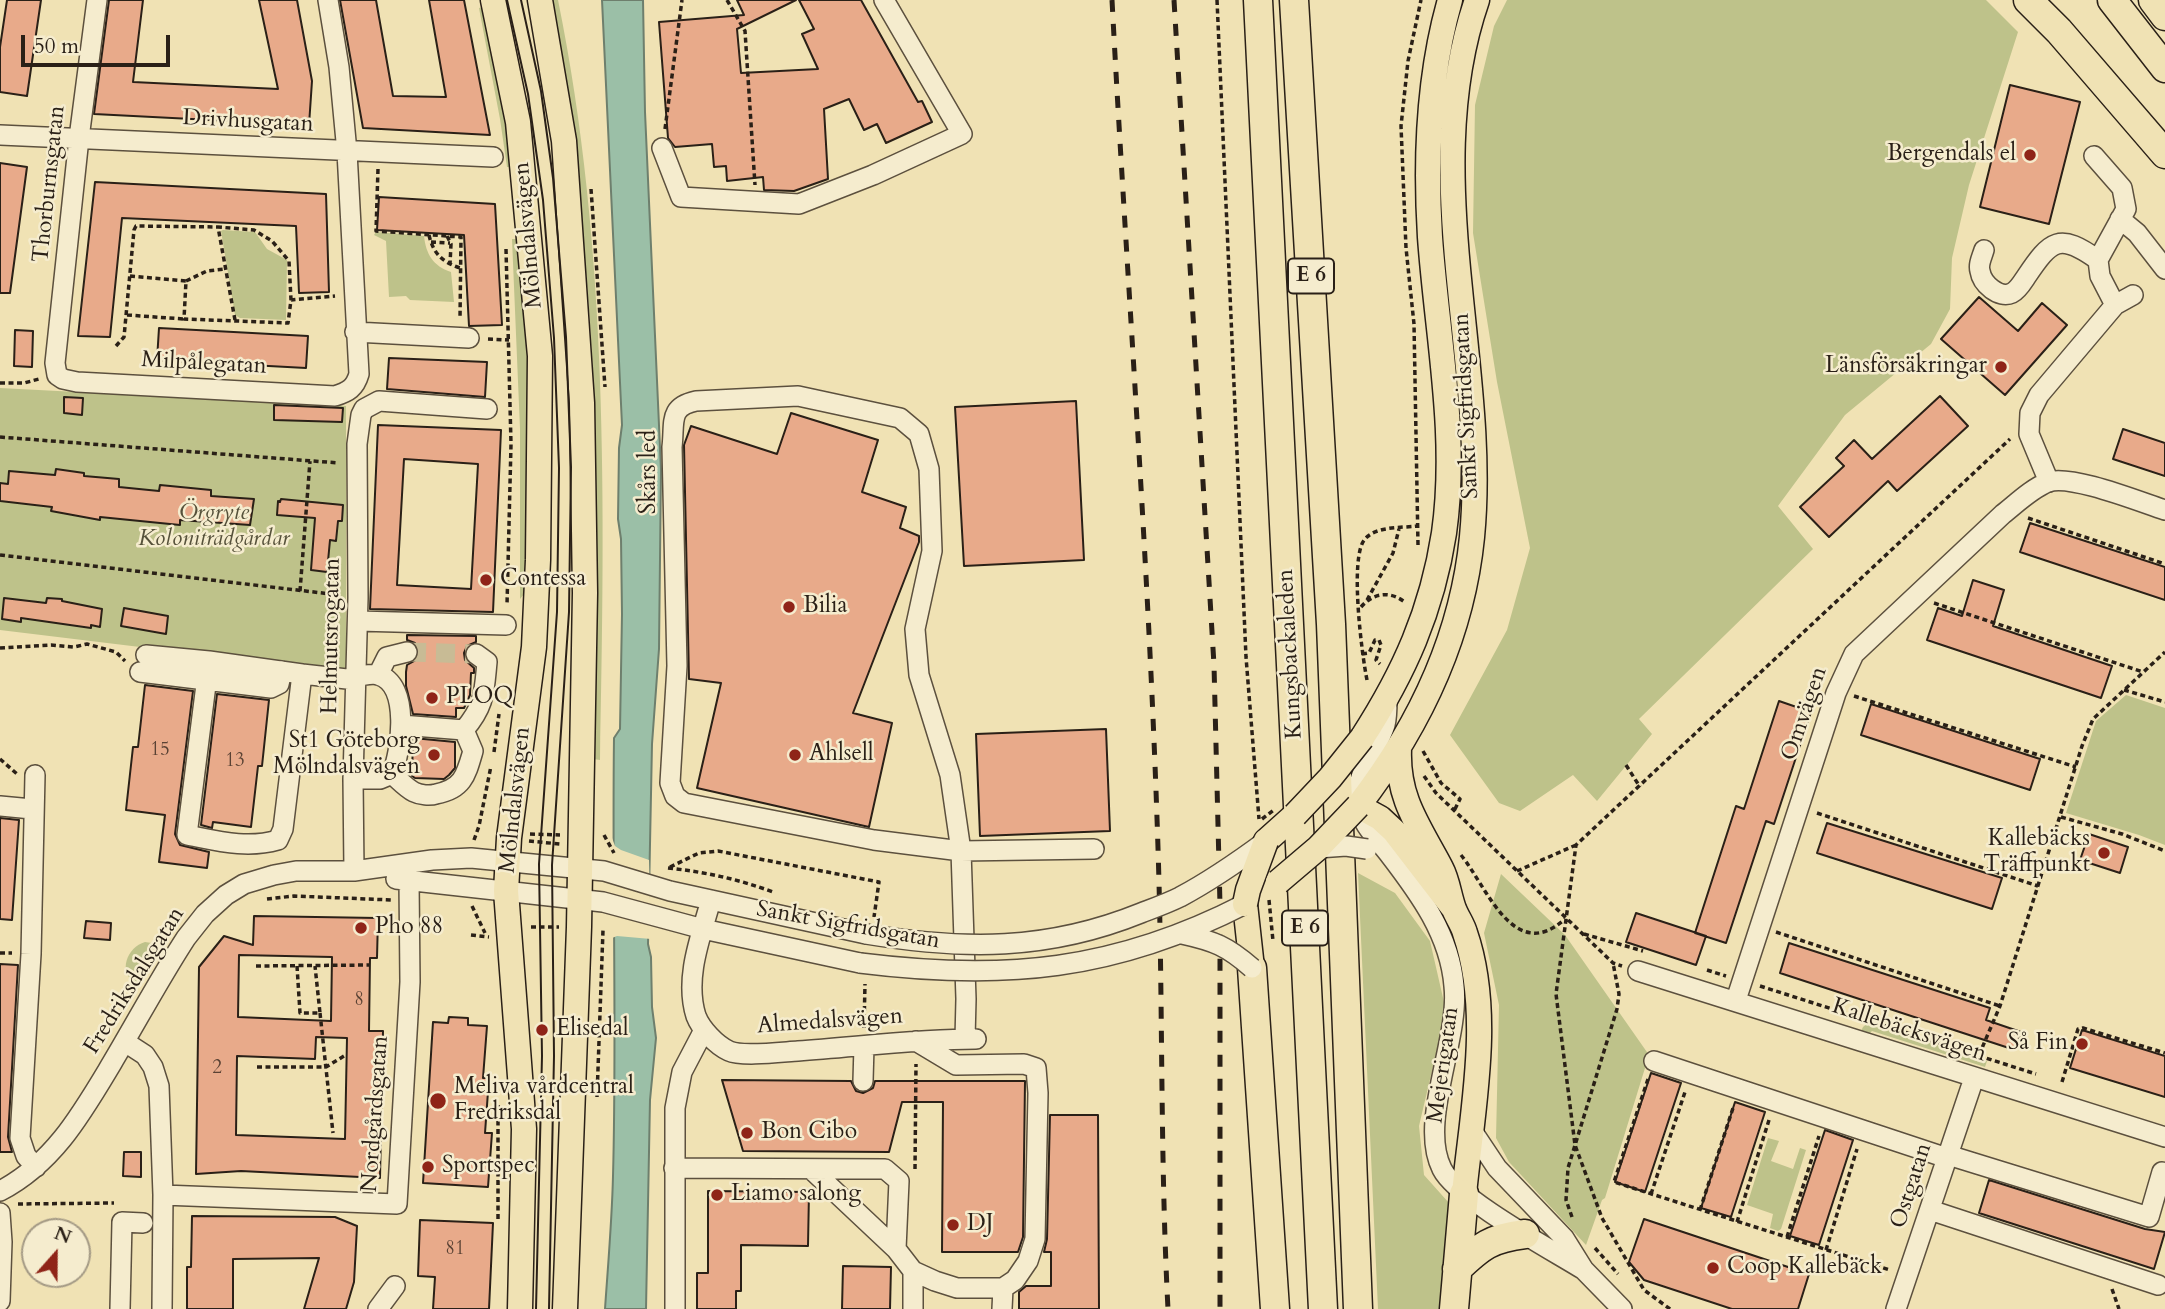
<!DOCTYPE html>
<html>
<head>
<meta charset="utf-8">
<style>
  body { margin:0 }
  #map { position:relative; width:2165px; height:1309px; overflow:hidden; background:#f0e2b4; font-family:Cardo,serif }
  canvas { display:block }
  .north { position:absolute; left:21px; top:1218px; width:70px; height:70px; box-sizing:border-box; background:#f5ecce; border:2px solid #a49a85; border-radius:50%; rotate:21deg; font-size:19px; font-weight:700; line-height:28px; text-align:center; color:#2a2017 }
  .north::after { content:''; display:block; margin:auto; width:24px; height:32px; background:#8f2418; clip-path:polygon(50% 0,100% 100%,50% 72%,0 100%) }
  .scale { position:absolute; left:21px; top:35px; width:149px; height:32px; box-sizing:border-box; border:4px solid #2a2017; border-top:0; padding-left:9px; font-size:21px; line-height:24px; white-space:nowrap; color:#2a2017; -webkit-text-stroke:5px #f5ecce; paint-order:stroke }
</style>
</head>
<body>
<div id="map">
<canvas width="2165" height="1309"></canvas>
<div class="north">N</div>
<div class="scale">50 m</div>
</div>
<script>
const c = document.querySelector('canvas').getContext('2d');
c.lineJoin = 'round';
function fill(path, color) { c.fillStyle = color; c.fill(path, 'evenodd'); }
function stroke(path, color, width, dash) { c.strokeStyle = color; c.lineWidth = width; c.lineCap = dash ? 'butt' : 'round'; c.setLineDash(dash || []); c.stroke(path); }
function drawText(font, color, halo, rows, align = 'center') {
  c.font = font + ' Cardo,serif'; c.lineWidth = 5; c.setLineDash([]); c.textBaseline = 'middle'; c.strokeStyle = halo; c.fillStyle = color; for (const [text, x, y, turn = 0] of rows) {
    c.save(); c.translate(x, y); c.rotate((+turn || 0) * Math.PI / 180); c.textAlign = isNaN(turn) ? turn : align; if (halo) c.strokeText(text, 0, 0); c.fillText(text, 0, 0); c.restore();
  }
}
fill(new Path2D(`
  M551,0H558C609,250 605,506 600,760L593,759C595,625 599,491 592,357C586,237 569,119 551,0Z
  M1507,0H1986L2018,32L1969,185L1952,258L1950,309L1931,344L1845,415L1778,506L1813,549L1639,719L1652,734L1597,801L1573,775L1520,811L1499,803L1450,735L1507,630L1530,548L1497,382L1473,233L1475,105L1494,26Z
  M483,7L505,108L511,167H507L500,119L479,8Z
  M223,230L255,232L267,249L287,260L286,320L240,318L235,315L221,231Z
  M376,232L424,236C426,254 433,266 451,272L454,302L410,300L406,296L389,297L386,241L374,235Z
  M512,239H522L530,335L527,564L524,594L520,599V429Z
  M0,388L346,406V672L0,630Z
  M2126,695L2165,708V845L2139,835L2066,813L2096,721Z
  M1358,873L1395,893L1430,941L1446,1011L1419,1126L1424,1175L1449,1203L1440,1309H1378Z
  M1501,874L1565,935L1649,1055L1605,1198L1602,1200L1586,1245L1509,1162L1496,1138L1499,1005L1484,933Z
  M145,942L158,944L136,983C117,973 127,947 145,942Z
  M1868,1023L1987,1061L1985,1067L1872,1031L1870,1033L1861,1031L1863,1027Z
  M1768,1138L1779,1141L1771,1161L1793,1169L1800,1148L1806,1150L1781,1229L1778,1231L1770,1228L1773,1214L1747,1205Z`), '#bec28a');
const water = new Path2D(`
  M602,0H643L645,112L661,470L659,649L652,744L648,944L651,957L652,1007L656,1038L650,1100L646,1309H605C608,1265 612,1220 613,1176C617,1030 612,884 614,738L620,729L622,614L621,539L618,519L619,448L622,425Z`);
fill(water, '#9bbfa7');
stroke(water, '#6e7f6d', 2);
fill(new Path2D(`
  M612,838L615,846L621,850L649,860L651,939L617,936L612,938Z`), '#f0e2b4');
const building = new Path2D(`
  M7,0H41L27,96L0,92V47Z
  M109,0H143L133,82L278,89L259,0H297L312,81L309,125L94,114Z
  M340,0H376L393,96L446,97L429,0H464L490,135L363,128Z
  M737,0H796L737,29L741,73L818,69L802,34L814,29L799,0H861L918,102L922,101L932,122L886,143L877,124L864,130L849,99L824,109L828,179L794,191L764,190L763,177L727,181L726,166L714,167L712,144L675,147L668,138L659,22L744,15Z
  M2010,85L2080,102L2049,224L1980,207Z
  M0,163L27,167L10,293H0Z
  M95,182L326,194L329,292L299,293L296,226L122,218L110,337L78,336Z
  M379,197L495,204L502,325L469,326L464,235L377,230Z
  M1979,297L2018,331L2042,303L2067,325L2005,395L1941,339Z
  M159,328L308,336L306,368L157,360Z
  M15,330L33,331L32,367L14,366Z
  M389,358L487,362L485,397L387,389Z
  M1940,396L1968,426L1897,491L1888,481L1829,537L1800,507L1844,466L1836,458L1854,440L1872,459Z
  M64,397L83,398L82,415L64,413Z
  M1076,401L1084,560L964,566L955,407Z
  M274,405L343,408L342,422L274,420Z
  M791,413L878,440L862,492L906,507L900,528L919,536V542L853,713L892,723L869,827L697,788L721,683L689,679L684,445L691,426L777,454Z
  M378,425L501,430L493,612L370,609ZM404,459L478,464L471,589L397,585Z
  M2123,429L2165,443V476L2113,459Z
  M56,469L84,473V476L119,479V487L159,491L160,485L211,490V496L254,499L250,525L180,520V525L100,517V520L51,511L52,507L0,501V483L8,484L9,471L55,475Z
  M281,499L343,505L342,521H338L336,541L330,540L327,572L311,570L315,518L277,515L278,501L280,502Z
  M2030,523L2165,567V600L2020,552Z
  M1973,580L2004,590L1993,626L2112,666L2101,698L1927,640L1938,608L1962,616Z
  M4,598L46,603L47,598L62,599V601L102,609L100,627L91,625V628L21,618V622L2,619Z
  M124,608L168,616L166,634L121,626Z
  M407,635L476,636V642L467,646L464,653L465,660L474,668V673H471L470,695L464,708H456V717L413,714L406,686V672L407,665L416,660L419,650L415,643L407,640Z
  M145,685L193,691L175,834L180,845L209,852L207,868L159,862L165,815L126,810L133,747H138Z
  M217,694L269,700L262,766H258L251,827L213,822L212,828L201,825Z
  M1779,701L1811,712L1774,824L1766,821L1726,943L1695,933L1736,806L1744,809Z
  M1871,704L2040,759L2030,790L1861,735Z
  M1106,729L1110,831L980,836L976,734Z
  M413,738L455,742V768L449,775L444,779L415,778L412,776Z
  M0,818L19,820L12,920L0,919Z
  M1827,823L2002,878L1992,909L1817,853Z
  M2089,834L2128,847L2120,873L2080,860Z
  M1636,913L1706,936L1696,965L1626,942Z
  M254,916L378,918L377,958H370L369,1031H383L380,1178L241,1171L196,1174L199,967L224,936L253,945ZM239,955L332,957L331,1021L238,1017ZM316,1037L347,1038L345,1139L236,1135L237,1056L315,1059Z
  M86,921L111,923L110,940L84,938Z
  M1789,943L1990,1008L1986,1020L2021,1032L2015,1050L1780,973Z
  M0,964L18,965L8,1137L12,1152H0Z
  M449,1017L468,1018V1025L487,1026L483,1078H489L485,1133H492L488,1187L423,1183L433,1022L448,1023Z
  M2082,1030L2165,1056V1097L2070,1068Z
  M1651,1073L1681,1083L1645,1192L1615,1182Z
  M722,1080L851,1081L856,1091L863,1093L873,1088L875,1081H1025L1023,1237L1018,1252H942L943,1102H902L889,1152L743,1151Z
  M1735,1102L1765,1112L1731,1217L1701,1208Z
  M1050,1115H1098L1099,1309H1019V1292L1026,1286H1051V1252H1044L1047,1239Z
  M1825,1130L1853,1140L1819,1245L1790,1236Z
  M124,1152H141V1177L123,1176Z
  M1989,1180L2145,1229L2165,1232L2154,1269L1979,1213Z
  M708,1191L809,1192L808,1246L741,1245V1291H736V1309H697V1273H708Z
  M192,1216L335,1217L357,1226L354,1282L346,1309H304L319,1258L233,1259V1309H187V1267H191Z
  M1644,1219L1809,1274L1798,1309H1732L1644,1280L1629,1262Z
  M420,1220L493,1223L489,1309H433L435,1277L418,1276Z
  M843,1266L891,1267L890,1309H842Z`);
fill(building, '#e8aa8a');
stroke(building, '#2a2017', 2);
stroke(new Path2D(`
  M407,652L476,654`), '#c8bb95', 19, [19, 10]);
const minor = new Path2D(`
  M97,0L79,138L55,363L57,375L63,379L77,382L335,396C348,392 355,388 359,374L347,152L339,67L328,0
  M0,135L493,157
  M662,148L681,197L799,204L873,175L962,134L884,0
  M2094,156L2122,188L2126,209L2098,260L2100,276L2115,305
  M2120,219L2137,233L2165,269
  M1984,250C1982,257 1978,264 1980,271C1982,284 1999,299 2012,293C2018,290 2022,283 2026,277C2051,240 2059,232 2098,260
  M355,332L469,338
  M2049,482L2029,434L2030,413L2039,395L2115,305L2133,295
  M358,621L506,625
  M146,655L209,661
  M140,672L271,688L279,684L282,671
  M302,674L209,661L187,835C218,841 247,849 278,840L283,829L302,674L356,680
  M378,675L387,657L407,652
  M1387,699C1387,707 1387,717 1385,725C1377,751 1353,776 1358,805C1360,822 1379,841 1389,854C1419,893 1450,935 1454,986C1460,1040 1418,1122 1442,1169C1457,1199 1552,1250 1584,1270
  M464,730C485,705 484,693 487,662L476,654
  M392,774C399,780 406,788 414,792C420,795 430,796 436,794C463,789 466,775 473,751L464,730L401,725
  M35,775L31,954L20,1138L26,1156L36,1167
  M353,779H380L392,774C401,752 411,684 378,675C372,673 362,676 356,676
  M0,806L32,809
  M354,871L353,779L358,598L357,444L361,415L364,409L379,401L487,409
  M396,879L603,902L703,929L860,963
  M711,900C701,936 684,978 696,1016C701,1029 716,1045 729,1051C742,1057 782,1052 798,1051C857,1047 916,1039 976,1039
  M1638,971L2165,1137
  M1736,1000L1836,693L1854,654L2003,514C2017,503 2031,489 2048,482C2071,474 2140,502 2165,510
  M965,1039L966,999L961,851L950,775L919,675L915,629L932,551L929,469L919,434L900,418L798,396L696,401C668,407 675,422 672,447L677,666L670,783L675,796L684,803L874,840L961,851L1094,849
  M125,1042L145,1055L153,1067L159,1086L163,1195L162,1309
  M1654,1061L1947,1158
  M863,1081L864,1046
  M1471,1129L1497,1168L1564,1238L1584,1270L1622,1309
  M1948,1155L2149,1217L2162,1172
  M674,1168L885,1169L899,1181L896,1249
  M811,1169L896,1249L913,1271L935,1281L957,1288H1003L1015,1280L1028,1261L1035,1239L1038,1093L1036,1068L1024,1064L956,1065L916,1041
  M0,1191C54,1163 82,1113 112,1063C137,1021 160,978 186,938L205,914L226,895L244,884L274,875L296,871H354L432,860L471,858L604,871L670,891L866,934
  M163,1195L397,1204L410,982L409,881
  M1930,1210L2158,1285
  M0,1213L2,1242L0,1301
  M120,1309L122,1222L143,1223
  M378,1309L395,1286
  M675,1309V1108L682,1072L704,1030
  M913,1309V1271
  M1002,1309L1003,1288
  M1896,1309L1974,1078`);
const major = new Path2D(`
  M493,0L518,122L540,356L538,560L534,647L509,838L506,891L524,1129L520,1309
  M540,0L564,141L582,403L585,593L579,927L565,1309
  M1362,738C1404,673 1432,611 1444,533C1458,435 1437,335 1430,237C1425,157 1428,77 1450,0
  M1399,749C1397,799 1419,826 1441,868C1448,881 1449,896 1454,909C1457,917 1463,925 1465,933C1493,1014 1472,1111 1464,1194
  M1266,841L1295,815
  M1245,904L1252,968
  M1454,909L1394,831L1380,818L1358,806C1419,727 1462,638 1472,537C1480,455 1468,371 1460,289C1450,193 1445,92 1477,0`);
const highway = new Path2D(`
  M1258,0L1323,1309
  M1294,0L1331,624L1358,1309
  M2028,0L2059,31L2165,154
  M2112,0L2165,68
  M2153,0L2165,16
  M1252,968L1275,1309
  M1457,1269C1481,1246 1491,1238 1525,1234
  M1454,1309L1464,1194`);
stroke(minor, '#5c503e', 22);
stroke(major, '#2a2017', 27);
stroke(highway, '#2a2017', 31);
stroke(new Path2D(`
  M727,0L745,31L755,185
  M1217,0L1246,657L1259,819
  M665,129L682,0
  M378,169L376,231L461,237L460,319
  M591,189L605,387
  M429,235C433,253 442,262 460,268
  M447,236L451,244L450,264
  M431,242L450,243
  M506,249L511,444L507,605
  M130,276L186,281L184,319L288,323L291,300L335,296
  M186,281L207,271L225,269
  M127,315L184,319
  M235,320L218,227L254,230L272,241L289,261L291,300
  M488,339L509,340
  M116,346L124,337L134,230L136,226L218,227
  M0,383H24L39,379
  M0,437L339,463
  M2028,518L2165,564
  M1418,545L1414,324L1406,248L1401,126L1408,61L1421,0
  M0,555L339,595
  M300,591L310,461
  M1367,600L1393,553L1399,529
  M1934,603L2143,672
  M1361,607C1373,593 1390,590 1406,603
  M0,648L51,645L74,647L87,644L116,652L125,661
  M1362,654L1369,653L1375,640H1379L1381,645L1376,660L1380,664
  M1367,680C1362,656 1349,556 1365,539C1376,526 1401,528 1417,526
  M2124,690L2165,702
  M1854,696L2076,767
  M1423,751L1441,783L1460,799L1454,811
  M494,752L499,714
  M0,759L17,774
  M1626,765L1640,787
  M1424,776L1436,793L1613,963L1622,966
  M1817,813L2038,886
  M2061,817L2122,834L2165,851
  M530,834L560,835
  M604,835L614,853
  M474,840L479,826L491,766
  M529,841L560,844
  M1461,855C1487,887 1514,965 1565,919
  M670,867L699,853L718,851L879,882L874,917
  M668,868C705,872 738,879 773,892
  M1517,871L1576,845
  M267,899L294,896L392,900
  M1269,900L1273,941
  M472,906L485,933
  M531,927H559
  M1776,932L2000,1006
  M1584,934L1643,951
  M471,935L489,937
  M0,953H12
  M256,966L369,965
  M297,966L300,1013H320L315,966
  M1707,970L1726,976
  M1760,986L2036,1074
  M320,1013L333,1133
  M864,1028L865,984
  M1979,1055L2000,1006L2082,746L2093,719L2165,652
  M257,1067H326L344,1056
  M1648,1079L1614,1182L1890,1270
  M2062,1082L2078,1029L2083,1028L2165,1053
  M597,1097L603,930
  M915,1169L916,1064
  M1651,1194L1685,1092
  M18,1204L114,1203
  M1700,1210L1733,1108
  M1572,1217L1566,1200L1568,1168L1617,1009L1619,994L1613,963
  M498,1219V1105
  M1737,1222L1769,1120
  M1787,1237L1819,1136
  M1595,1248L1618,1274
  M1826,1250L1857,1149
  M2112,1289L2119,1309
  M1670,1309L1644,1290L1602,1218L1575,1145L1556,994L1576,845L2010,439`), '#2a2017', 3.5, [5, 3.5]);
stroke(minor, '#f5ecce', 19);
stroke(major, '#f0e2b4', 24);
stroke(highway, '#f0e2b4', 28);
stroke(new Path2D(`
  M507,0L528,94L543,200L554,338L559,468L557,612L539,864L542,1056L536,1309
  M521,0L541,91L553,178L566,337L571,467L569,612L552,865L554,1056L549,1309`), '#2a2017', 2);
stroke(new Path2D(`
  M1112,0C1127,283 1149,565 1158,848C1163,1002 1160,1156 1168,1309
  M1174,0L1214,665L1220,905V1309`), '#2a2017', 5, [12, 12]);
const minorBridge = new Path2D(`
  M1318,848L1346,846L1367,849
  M866,934C964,950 1047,951 1141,913C1154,908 1168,903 1180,897C1210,881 1239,861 1266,841
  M1182,934C1214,941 1227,946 1252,968
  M860,963C1004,981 1115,971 1245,904`);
const majorBridge = new Path2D(`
  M1295,815L1330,778L1362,738
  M1278,882L1318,848L1358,806
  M1245,904L1248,890L1266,841`);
stroke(minorBridge, '#5c503e', 22, []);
stroke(majorBridge, '#2a2017', 27, []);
stroke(new Path2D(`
  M1262,819L1275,809`), '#2a2017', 3.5, [5, 3.5]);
stroke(minorBridge, '#f5ecce', 19);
stroke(majorBridge, '#f0e2b4', 24);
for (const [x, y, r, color] of [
  [2030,155,7,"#8f2418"],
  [2001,367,7,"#8f2418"],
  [486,580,7,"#8f2418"],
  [789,607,7,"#8f2418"],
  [432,698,7,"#8f2418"],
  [434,755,7,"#8f2418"],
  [795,755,7,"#8f2418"],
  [2104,853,7,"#8f2418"],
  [361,928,7,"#8f2418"],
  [542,1030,7,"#8f2418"],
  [2082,1044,7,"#8f2418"],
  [438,1101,9,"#8f2418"],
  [747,1133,7,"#8f2418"],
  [428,1167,7,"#8f2418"],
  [717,1195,7,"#8f2418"],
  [953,1225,7,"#8f2418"],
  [1713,1268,7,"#8f2418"]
]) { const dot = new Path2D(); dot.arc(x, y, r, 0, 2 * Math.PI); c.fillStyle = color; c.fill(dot); stroke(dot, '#f5ecce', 2.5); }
drawText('19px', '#5a4234', null, [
  ["15",160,751],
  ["13",235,762],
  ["8",359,1001],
  ["2",217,1069],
  ["81",455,1250]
]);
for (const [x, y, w] of [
  [1311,276,46],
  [1305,928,46]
]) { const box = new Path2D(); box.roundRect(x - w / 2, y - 17.5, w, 35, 5); c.fillStyle = '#f5ecce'; c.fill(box); stroke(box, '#2a2017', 2); }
drawText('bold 21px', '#2a2017', null, [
  ["E 6",1311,276],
  ["E 6",1305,928]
]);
drawText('23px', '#2a2017', '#f5ecce', [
  ["Drivhusgatan",248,122,3],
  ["Thorburnsgatan",50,184,-84],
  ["Mölndalsvägen",529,235,-95],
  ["Milpålegatan",204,364,3],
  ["Sankt Sigfridsgatan",1467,406,-93],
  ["Skårs led",650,472,-90],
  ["Helmutsrogatan",332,636,-89],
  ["Kungsbackaleden",1291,654,-93],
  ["Omvägen",1805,714,-71],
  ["Mölndalsvägen",516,800,-84],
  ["Sankt Sigfridsgatan",848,926,10],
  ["Fredriksdalsgatan",135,981,-58],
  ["Almedalsvägen",830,1022,-4],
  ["Kallebäcksvägen",1909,1031,18],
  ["Mejerigatan",1444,1065,-82],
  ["Nordgårdsgatan",376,1114,-86],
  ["Ostgatan",1912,1186,-72]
]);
drawText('23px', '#2a2017', '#f5ecce', [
  ["Bergendals el",2016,155,"right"],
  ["Länsförsäkringar",1987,367,"right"],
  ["Contessa",500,580],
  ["Bilia",803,607],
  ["PLOQ",446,698],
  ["St1 Göteborg",420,742,"right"],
  ["Mölndalsvägen",420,768,"right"],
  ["Ahlsell",809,755],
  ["Kallebäcks",2090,840,"right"],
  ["Träffpunkt",2090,866,"right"],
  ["Pho 88",375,928],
  ["Elisedal",556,1030],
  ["Så Fin",2068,1044,"right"],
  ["Meliva vårdcentral",454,1088],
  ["Fredriksdal",454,1114],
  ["Bon Cibo",761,1133],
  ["Sportspec",442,1167],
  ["Liamo salong",731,1195],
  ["DJ",967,1225],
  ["Coop Kallebäck",1727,1268]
], 'left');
drawText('italic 23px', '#56513a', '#f5ecce', [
  ["Örgryte",214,514],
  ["Koloniträdgårdar",214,540]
]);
</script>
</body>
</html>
